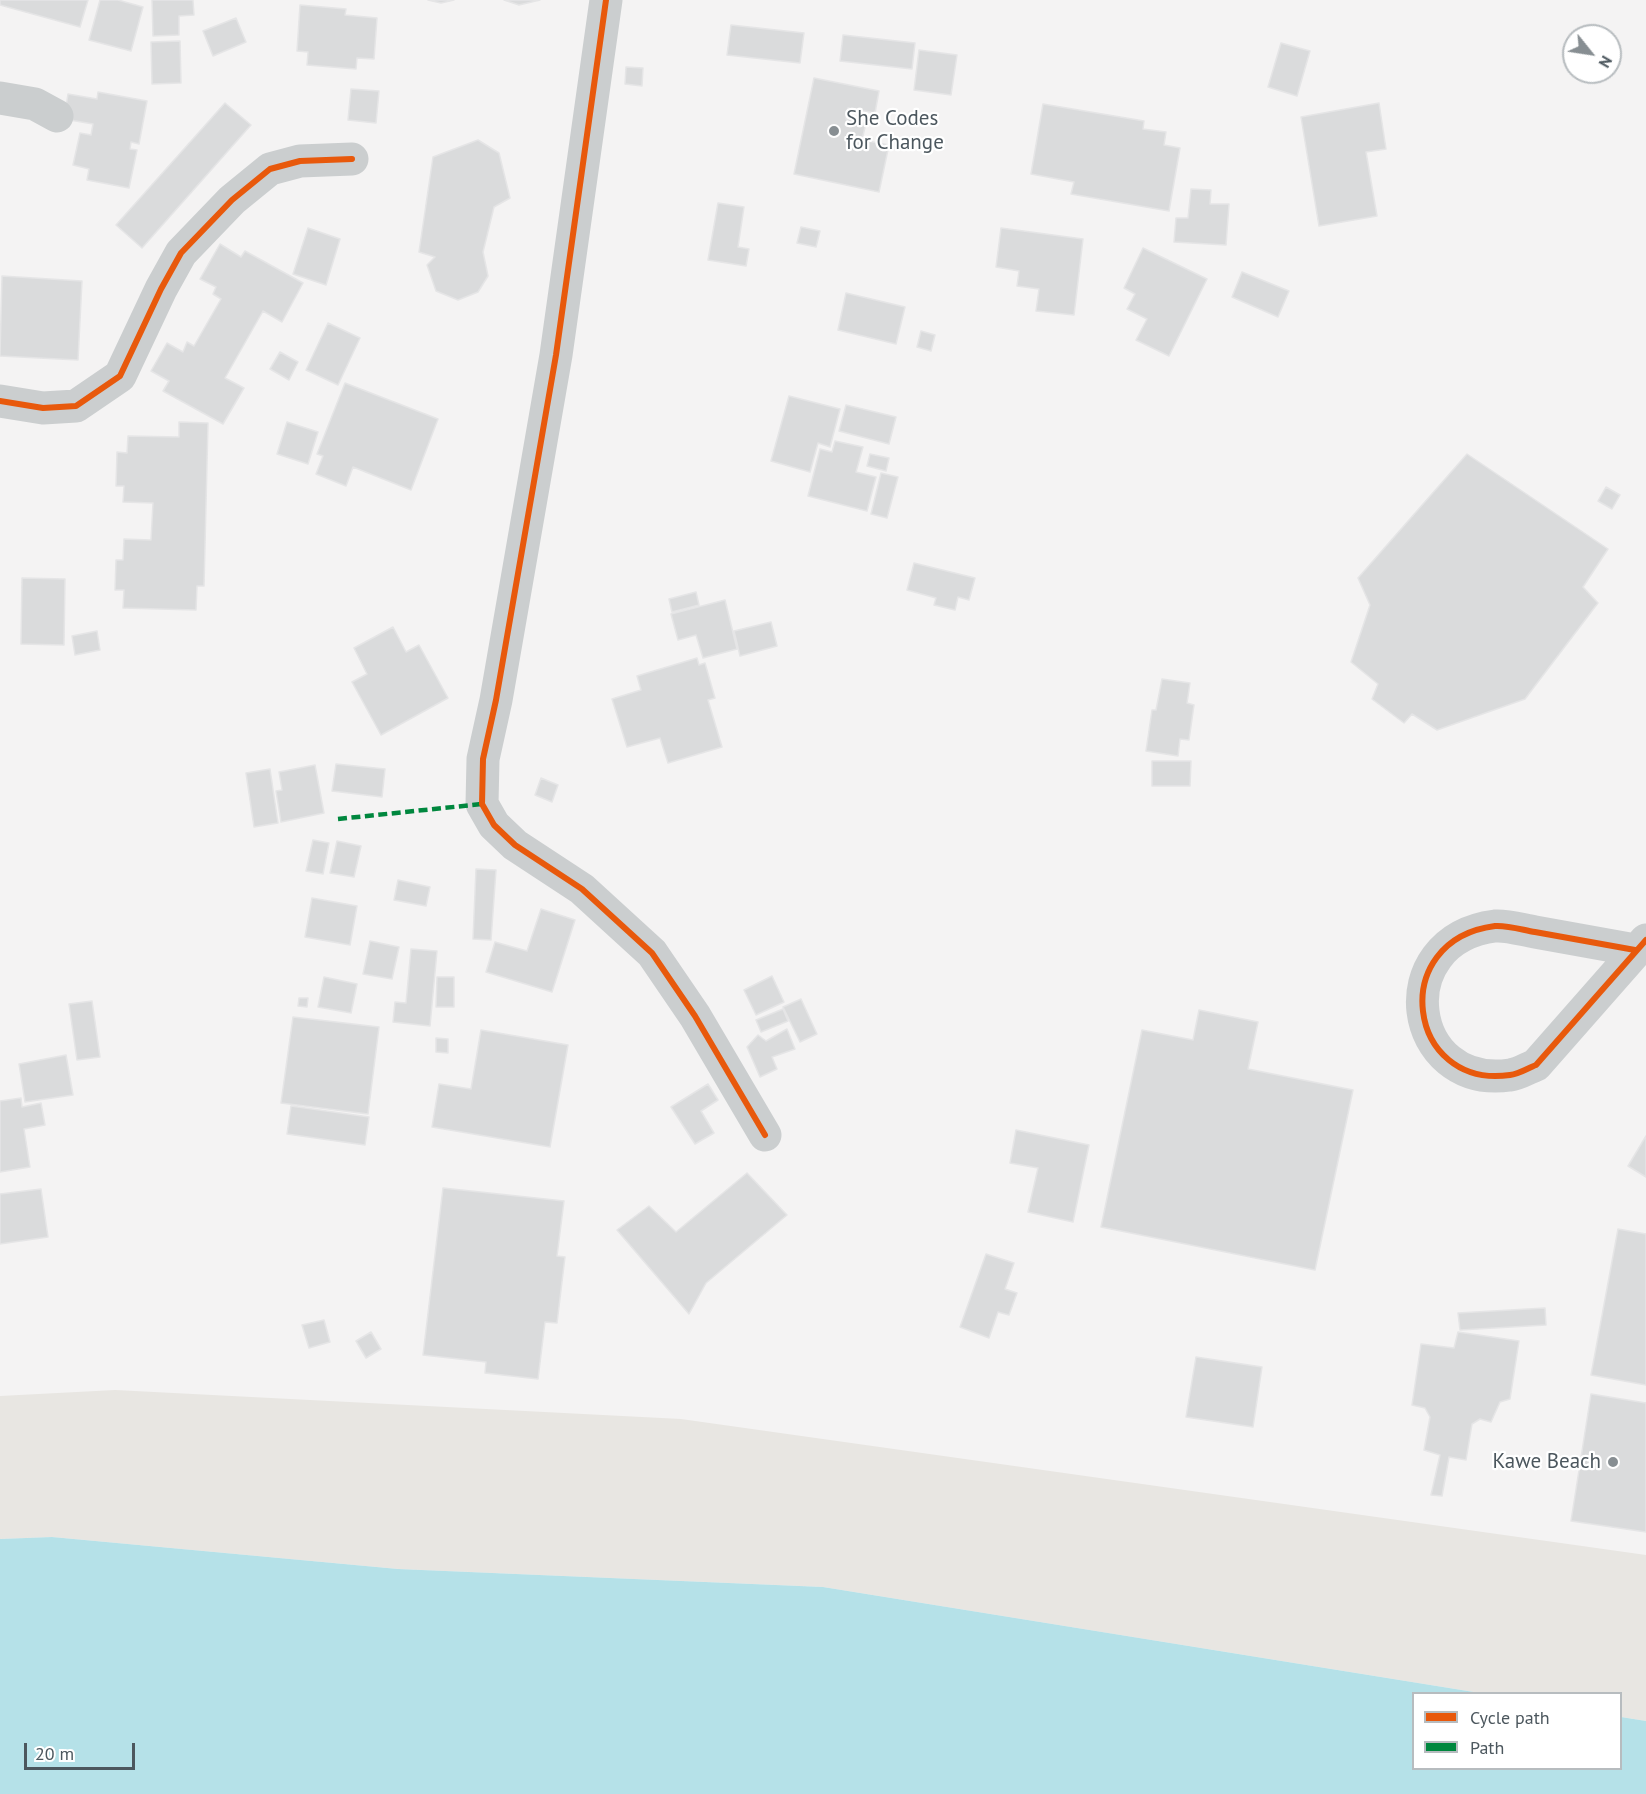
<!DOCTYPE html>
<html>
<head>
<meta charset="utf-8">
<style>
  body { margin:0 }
  #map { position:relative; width:1646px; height:1794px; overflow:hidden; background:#f4f3f3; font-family:"PT Sans",sans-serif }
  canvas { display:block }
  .legend { position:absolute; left:1412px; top:1692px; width:210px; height:78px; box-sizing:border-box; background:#fff; border:2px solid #b7bcbf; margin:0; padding:8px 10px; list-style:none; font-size:18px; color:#4c575e }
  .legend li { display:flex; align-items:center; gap:12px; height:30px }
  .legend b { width:30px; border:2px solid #b7bcbf }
  .north { position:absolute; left:1562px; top:24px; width:60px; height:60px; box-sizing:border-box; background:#fff; border:2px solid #b7bcbf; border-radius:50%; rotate:120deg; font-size:16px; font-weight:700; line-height:24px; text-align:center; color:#4c575e }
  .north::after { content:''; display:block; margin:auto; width:21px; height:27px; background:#878e92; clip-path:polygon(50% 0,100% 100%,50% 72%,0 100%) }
  .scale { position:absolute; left:24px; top:1743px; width:111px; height:27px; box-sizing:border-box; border:3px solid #4c575e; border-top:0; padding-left:8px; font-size:18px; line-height:21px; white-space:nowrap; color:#4c575e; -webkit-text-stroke:4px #fff; paint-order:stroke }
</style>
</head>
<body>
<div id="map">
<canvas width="1646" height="1794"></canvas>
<ul class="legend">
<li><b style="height:8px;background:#e8590c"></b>Cycle path</li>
<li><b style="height:8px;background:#00873e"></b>Path</li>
</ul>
<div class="north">N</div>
<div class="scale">20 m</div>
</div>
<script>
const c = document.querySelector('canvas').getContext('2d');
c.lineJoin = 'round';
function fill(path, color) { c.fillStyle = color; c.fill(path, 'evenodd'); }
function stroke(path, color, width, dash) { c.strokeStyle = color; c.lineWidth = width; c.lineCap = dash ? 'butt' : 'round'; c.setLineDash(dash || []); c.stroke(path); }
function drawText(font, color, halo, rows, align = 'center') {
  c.font = font + ' "PT Sans",sans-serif'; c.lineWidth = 4.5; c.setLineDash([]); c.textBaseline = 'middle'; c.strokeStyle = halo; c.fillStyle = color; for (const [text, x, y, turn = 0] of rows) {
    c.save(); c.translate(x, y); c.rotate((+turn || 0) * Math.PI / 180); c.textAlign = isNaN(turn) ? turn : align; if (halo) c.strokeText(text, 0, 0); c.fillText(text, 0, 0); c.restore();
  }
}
fill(new Path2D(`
  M115,1390L681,1419L1646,1555V1721L1621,1717L1620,1694L1480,1693L823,1587L398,1569L52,1537L0,1539V1396Z`), '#e8e6e2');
fill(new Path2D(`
  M52,1537L398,1569L823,1587L1480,1693L1414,1694V1768H1620L1621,1717L1646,1721V1794H0V1539Z`), '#b5e1e8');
const building = new Path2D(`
  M0,0H88L80,27L0,5Z
  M100,0H118L143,7L131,51L89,40Z
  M152,0H193L194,15L179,16V35L153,36Z
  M428,0H454L441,3Z
  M504,0H540L519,5Z
  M300,5L346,9L345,15L377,18L374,59L357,58L356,69L307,65L308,52L297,51Z
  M236,18L246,42L213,56L203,31Z
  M731,25L804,33L800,63L727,55Z
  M843,35L915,43L912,69L840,61Z
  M180,41L181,83L152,84L151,42Z
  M1281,43L1310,51L1297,96L1268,87Z
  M919,50L957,55L951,95L914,90Z
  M626,67L643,68L642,86L625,84Z
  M814,78L879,91L875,113L848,108L846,119L866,123L862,140L889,145L879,192L794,174Z
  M351,89L379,91L376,123L348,120Z
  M98,92L147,101L139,144L131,142L130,149L137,150L129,188L87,180L89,169L73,165L80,133L91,135L93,124L64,119L68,94L97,99Z
  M225,103L251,125L142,248L116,225Z
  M1379,103L1386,149L1366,152L1377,216L1319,226L1301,117Z
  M1043,104L1144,121L1143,129L1166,132L1164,145L1180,148L1169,211L1071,194L1074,182L1031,174Z
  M478,140L499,153L510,198L494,207L483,252L488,276L478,292L458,300L436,291L427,265L435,257L419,252L433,157Z
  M1191,189L1211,190L1210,204H1229L1226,245L1174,242L1176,218H1188Z
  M718,203L744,207L738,247L749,249L746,266L708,260Z
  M801,227L820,231L816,247L797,243Z
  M308,228L340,239L326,285L293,274Z
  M1001,228L1083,239L1074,315L1036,311L1039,289L1017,286L1019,271L996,267Z
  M220,244L241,257L245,251L303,283L282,322L263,311L225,378L244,388L223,424L163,391L169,381L151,371L167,343L183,352L187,342L194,346L221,299L213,294L216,287L200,279Z
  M1143,248L1207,279L1169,356L1136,340L1147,319L1127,309L1135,294L1124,288Z
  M1242,272L1289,291L1278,317L1232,297Z
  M2,276L82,281L78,360L0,356Z
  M846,293L905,307L896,344L838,330Z
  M328,323L360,338L338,385L306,370Z
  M921,331L935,335L931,351L917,347Z
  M280,352L298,362L289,380L270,369Z
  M345,383L438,419L411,490L353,467L346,486L316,474L323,456L317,454Z
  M789,396L840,409L830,447L818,443L810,472L771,461Z
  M846,405L896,417L889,444L839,431Z
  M179,422L208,423L204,586H197L196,610L123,608L124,590H115L116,560H123L124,539L151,540L153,503L123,502L124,486H116L117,452L127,453L128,436L179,437Z
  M287,422L318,432L308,464L277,454Z
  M835,441L863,447L856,472L876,477L867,511L808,496L820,449L832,452Z
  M870,454L889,458L886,471L867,466Z
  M1467,454L1608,549L1583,587L1598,603L1525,699L1437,730L1412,714L1404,723L1372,699L1378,684L1351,662L1370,605L1358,578Z
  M881,473L898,477L887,518L871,514Z
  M1606,487L1620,495L1612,509L1598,501Z
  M914,563L975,578L969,600L958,597L955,610L934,605L936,598L907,590Z
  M22,578L65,579L64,645L21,644Z
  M696,592L699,605L672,612L669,599Z
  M725,600L737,649L703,658L696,635L678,640L671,614Z
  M771,622L777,646L740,656L734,631Z
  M393,627L406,652L419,645L448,698L381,735L352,682L367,674L354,648Z
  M97,631L100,650L75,655L72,636Z
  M697,658L699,665L705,663L715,698L708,700L722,747L668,763L660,738L627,747L612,699L641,690L637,676Z
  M1162,679L1190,683L1187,703L1194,705L1189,740L1180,739L1178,756L1146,751L1152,710H1156Z
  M1152,761H1191L1190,786H1152Z
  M336,764L385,769L382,797L332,791Z
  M315,765L324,813L281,822L276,791L282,790L279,772Z
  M270,769L278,823L254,827L246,773Z
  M541,778L558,785L552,802L535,795Z
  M313,840L329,843L323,874L306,871Z
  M337,841L361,846L354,877L330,873Z
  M476,869L496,870L491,940L473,939Z
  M398,880L430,887L426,906L394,900Z
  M312,898L357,906L350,945L305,937Z
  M541,909L575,920L552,992L486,972L495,942L527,951Z
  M370,941L399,947L392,979L363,974Z
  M411,949L437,951L430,1026L393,1022L395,1002L406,1003Z
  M772,976L784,1002L756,1015L744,990Z
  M324,977L357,984L351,1013L318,1007Z
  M437,977H454V1007H436Z
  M299,998H308L307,1007L298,1006Z
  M801,999L817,1034L800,1042L783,1007Z
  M92,1001L100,1057L77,1060L69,1004Z
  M783,1009L788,1021L761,1032L756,1020Z
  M1199,1010L1258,1022L1248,1069L1353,1090L1315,1270L1101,1227L1142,1030L1193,1040Z
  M293,1017L379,1027L368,1114L281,1103Z
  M787,1029L795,1049L772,1057L777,1069L760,1077L747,1047L758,1035L766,1041Z
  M481,1030L568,1045L550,1147L432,1127L439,1084L471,1089Z
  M436,1038L448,1039V1053L436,1052Z
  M66,1055L73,1095L25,1102L19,1064Z
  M708,1084L718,1100L701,1111L714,1133L695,1144L671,1107Z
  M21,1098L22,1107L41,1103L45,1125L24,1129L30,1167L0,1172V1101Z
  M291,1106L369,1117L365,1145L287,1134Z
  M1016,1130L1089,1145L1073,1222L1028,1212L1038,1168L1010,1163Z
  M1646,1136V1177L1628,1166Z
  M747,1173L787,1215L706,1283L689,1314L617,1230L649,1206L676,1232Z
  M443,1188L564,1201L557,1256L565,1257L557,1323L545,1322L538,1379L485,1373L486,1362L423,1355Z
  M41,1189L48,1237L0,1244V1194Z
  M1618,1229L1646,1234V1385L1591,1375Z
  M986,1254L1014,1263L1005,1289L1017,1293L1009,1315L998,1312L989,1338L960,1327Z
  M1545,1308L1546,1325L1460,1330L1458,1313Z
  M324,1320L330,1342L309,1348L302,1325Z
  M371,1332L381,1349L366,1358L356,1341Z
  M1458,1332L1519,1341L1510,1399L1500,1402L1491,1422L1480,1419L1472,1424L1466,1460L1449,1457L1442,1496L1431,1495L1440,1455L1424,1450L1430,1417L1425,1408L1412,1405L1421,1344L1454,1348Z
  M1196,1357L1262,1367L1253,1427L1186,1417Z
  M1591,1394L1646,1403V1532L1571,1521Z`);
fill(building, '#dadbdc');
stroke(building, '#e5e5e6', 1.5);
stroke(new Path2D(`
  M606,0L556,355L496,700L483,759L482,804L494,825L515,845L582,889L652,953L695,1016L765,1135
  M0,98L35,104L57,116
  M0,401L43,408L76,406L120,376L161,289L181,253L232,200L270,169L300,161L352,159
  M1635,950C1602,944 1569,938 1535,932C1523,930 1507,925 1495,926C1386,940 1407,1090 1510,1075C1519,1074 1528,1068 1536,1065L1646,940`), '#cbcecf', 33);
stroke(new Path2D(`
  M338,819L482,804`), '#00873e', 4.5, [9, 4.5]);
stroke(new Path2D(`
  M606,0L556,355L496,700L483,759L482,804L494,825L515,845L582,889L652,953L695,1016L765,1135
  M0,401L43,408L76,406L120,376L161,289L181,253L232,200L270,169L300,161L352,159
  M1635,950C1602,944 1569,938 1535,932C1523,930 1507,925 1495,926C1386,940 1407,1090 1510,1075C1519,1074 1528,1068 1536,1065L1646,940`), '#e8590c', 6);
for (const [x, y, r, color] of [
  [834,131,6,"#878e92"],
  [1613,1462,6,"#878e92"]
]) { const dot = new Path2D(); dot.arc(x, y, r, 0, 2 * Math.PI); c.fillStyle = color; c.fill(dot); stroke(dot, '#fff', 2); }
drawText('21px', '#4c575e', '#fff', [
  ["She Codes",846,119],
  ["for Change",846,143],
  ["Kawe Beach",1601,1462,"right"]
], 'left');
</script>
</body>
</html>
